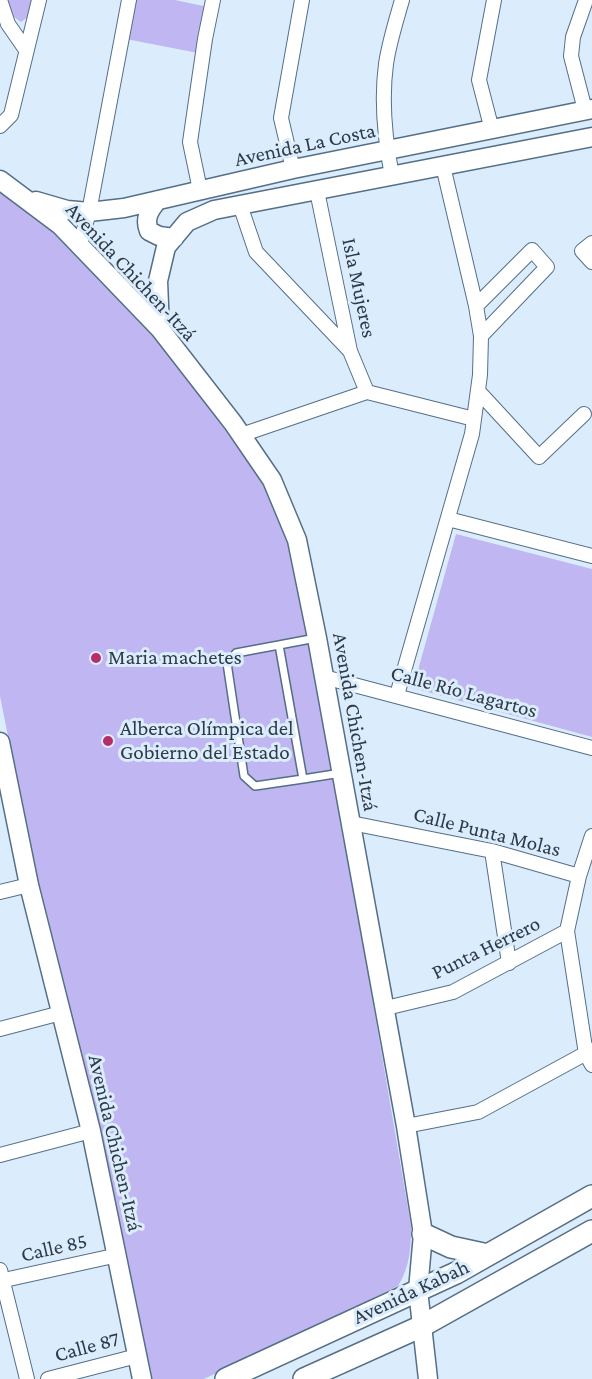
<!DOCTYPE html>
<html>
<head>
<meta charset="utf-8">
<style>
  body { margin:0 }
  canvas { display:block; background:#dbecfd }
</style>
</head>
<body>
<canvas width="592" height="1379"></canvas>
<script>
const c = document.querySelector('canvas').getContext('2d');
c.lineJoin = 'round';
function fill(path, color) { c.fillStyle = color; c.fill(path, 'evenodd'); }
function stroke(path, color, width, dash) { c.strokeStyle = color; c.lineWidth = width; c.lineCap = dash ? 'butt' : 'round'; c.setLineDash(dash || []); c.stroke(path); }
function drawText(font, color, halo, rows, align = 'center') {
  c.font = font + ' "Crimson Pro",serif'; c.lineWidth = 6; c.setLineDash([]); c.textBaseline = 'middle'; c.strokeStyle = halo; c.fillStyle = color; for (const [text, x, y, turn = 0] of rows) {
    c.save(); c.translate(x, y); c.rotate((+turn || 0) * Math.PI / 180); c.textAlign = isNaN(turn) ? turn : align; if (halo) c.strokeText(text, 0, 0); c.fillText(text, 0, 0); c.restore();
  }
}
fill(new Path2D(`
  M6,0H32L29,16L21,22L14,17Z
  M134,0H175L208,7L198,53L126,39Z
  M0,189L71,246L156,334L261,480L291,542L334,774L411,1226C411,1247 410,1267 398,1286L204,1379H152L98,1123L37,882L0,696Z
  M456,534L592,569V737L413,688Z`), '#c0b6f2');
const service = new Path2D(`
  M316,638L279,645L303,779L341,773
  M279,645L236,653L227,663L244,776L255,786L303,779`);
const minor = new Path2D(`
  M0,0L8,24L26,50
  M585,110L571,56L573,37L586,0
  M0,126L11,115L39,0
  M492,130L479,80L494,0
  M293,169L281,118L302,0
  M392,176C385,140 381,101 386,64C389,43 396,21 402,0
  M200,190L190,142L205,39L213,0
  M317,191L350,351L367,392
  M240,205L256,252L350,351
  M592,243L582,251L592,262
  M79,247L89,212L129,0
  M476,306L532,250L547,267L481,336
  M479,392L539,457L584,414
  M241,435L367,392L474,419
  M448,519L592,556
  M324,677L592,748
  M397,695L472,434L480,375L481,336L476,306L443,166
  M351,823L492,851L579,876
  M592,836L579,876L567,931L586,1054L592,1065
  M492,851L509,963
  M0,892L29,885
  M386,1008L453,992L567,931
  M0,1029L61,1013
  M406,1126L478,1112L592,1050
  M0,1155L91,1131
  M0,1270L27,1379
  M0,1281L118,1255
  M48,1379L137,1356`);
const secondary = new Path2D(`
  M0,180L60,225L160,329L233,423L272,480L297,540L317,638L406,1126L423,1234L418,1290L428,1379
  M158,200C149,210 144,219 149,231L159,236L174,238
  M36,201L67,210L89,212L124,208L293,169L592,109
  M160,329L158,281L166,247L187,222L214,210L592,137
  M0,742L29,885L91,1131L142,1379`);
const primary = new Path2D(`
  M423,1234L451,1247L488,1255
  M226,1379L456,1273L592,1196
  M304,1379L422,1326L592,1231`);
stroke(service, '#556f87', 10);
stroke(minor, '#556f87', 16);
stroke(secondary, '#556f87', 21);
stroke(primary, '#556f87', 24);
stroke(service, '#fff', 7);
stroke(minor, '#fff', 14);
stroke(secondary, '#fff', 18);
stroke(primary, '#fff', 21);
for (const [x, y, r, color] of [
  [96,658,6,"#b72d69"],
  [108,741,6,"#b72d69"]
]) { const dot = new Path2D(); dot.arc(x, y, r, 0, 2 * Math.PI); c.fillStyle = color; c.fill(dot); stroke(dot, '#dbecfd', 2); }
drawText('21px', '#2e3a45', '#dbecfd', [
  ["Avenida La Costa",305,145,-12],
  ["Avenida Chichen-Itzá",131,272,47],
  ["Isla Mujeres",359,288,78],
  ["Calle Río Lagartos",464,692,15],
  ["Avenida Chichen-Itzá",355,722,80],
  ["Calle Punta Molas",487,832,14],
  ["Punta Herrero",486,948,-26],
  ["Avenida Chichen-Itzá",115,1143,77],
  ["Calle 85",54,1248,-13],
  ["Avenida Kabah",411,1292,-25],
  ["Calle 87",87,1347,-15]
]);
drawText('21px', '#2e3a45', '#dbecfd', [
  ["Maria machetes",108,658],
  ["Alberca Olímpica del",120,729],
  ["Gobierno del Estado",120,753]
], 'left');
</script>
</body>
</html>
